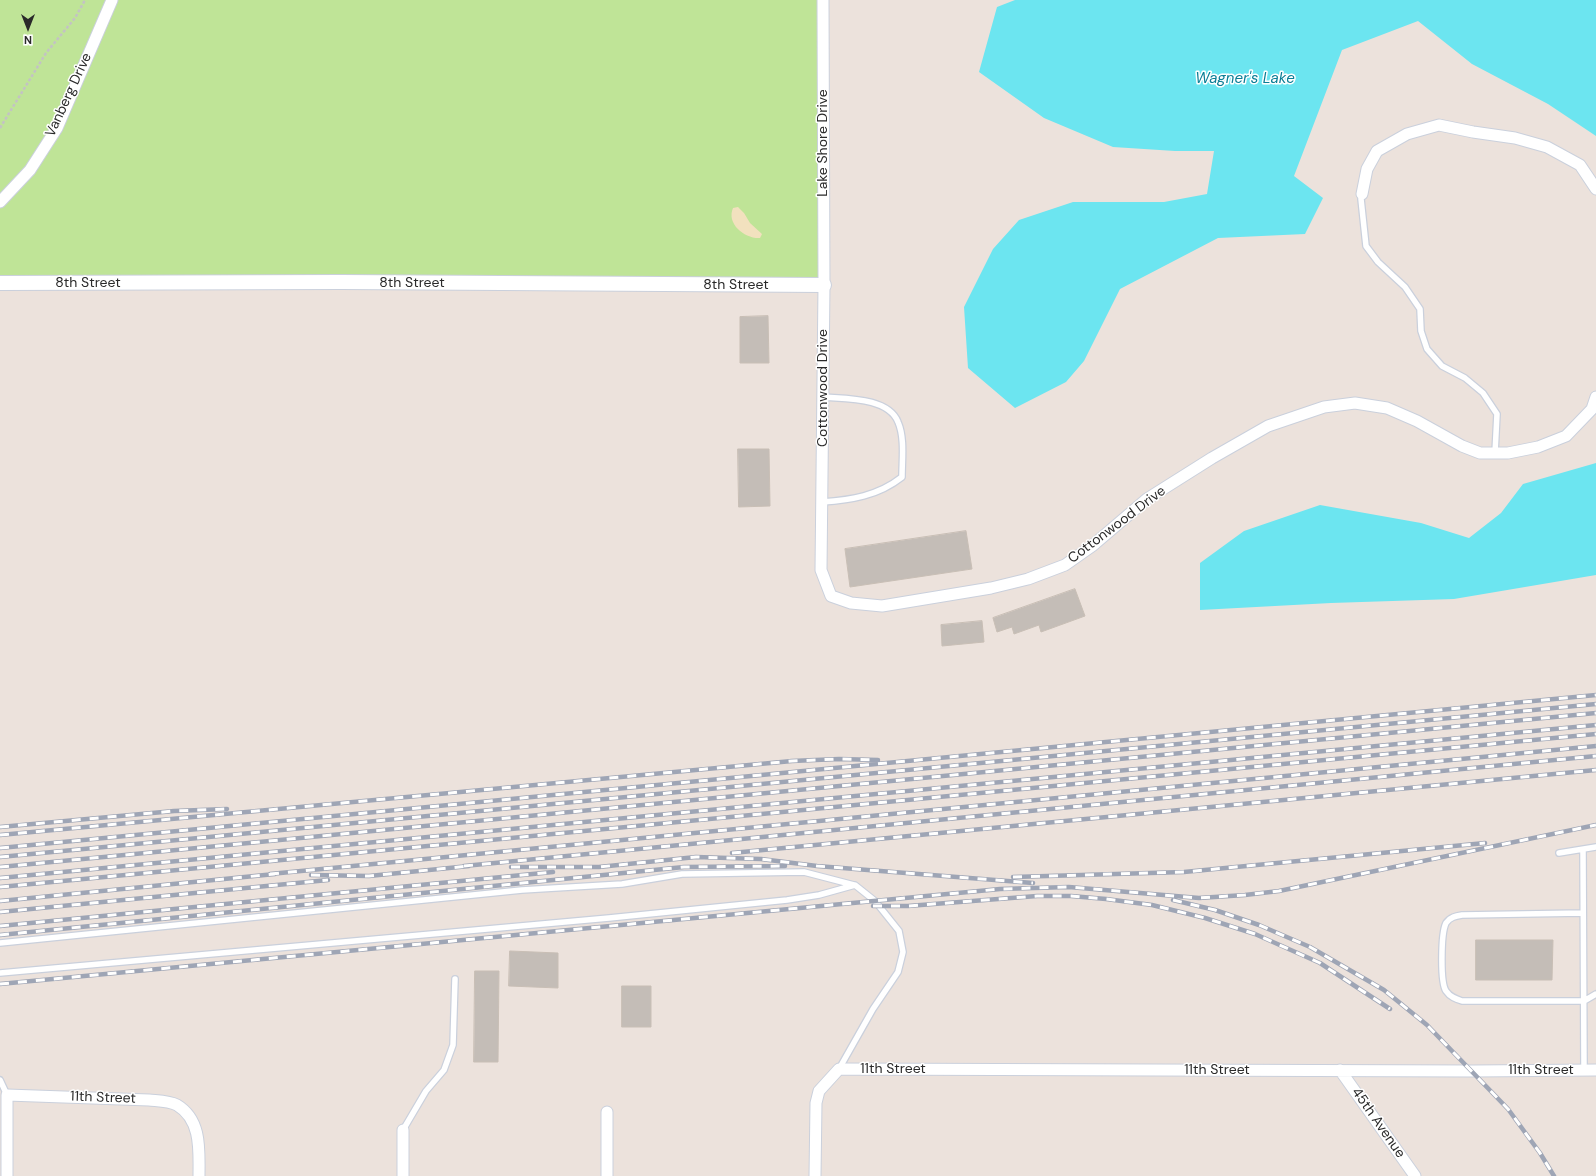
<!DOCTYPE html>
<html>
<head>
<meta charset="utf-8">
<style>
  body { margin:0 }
  #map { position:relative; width:1596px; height:1176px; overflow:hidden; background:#ece2dc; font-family:"DM Sans",sans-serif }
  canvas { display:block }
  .north { position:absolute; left:8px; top:8px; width:40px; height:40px; -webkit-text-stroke:3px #fff; paint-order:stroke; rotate:180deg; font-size:11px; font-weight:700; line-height:16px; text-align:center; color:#2a2a2a }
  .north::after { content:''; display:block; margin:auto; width:14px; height:18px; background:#2a2a2a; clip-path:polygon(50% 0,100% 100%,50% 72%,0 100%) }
</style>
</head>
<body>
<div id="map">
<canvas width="1596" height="1176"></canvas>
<div class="north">N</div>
</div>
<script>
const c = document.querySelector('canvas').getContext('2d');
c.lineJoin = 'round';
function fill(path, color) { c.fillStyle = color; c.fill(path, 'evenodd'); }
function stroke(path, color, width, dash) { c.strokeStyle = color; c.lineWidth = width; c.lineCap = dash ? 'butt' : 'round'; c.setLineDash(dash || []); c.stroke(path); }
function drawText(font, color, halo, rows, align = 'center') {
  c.font = font + ' "DM Sans",sans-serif'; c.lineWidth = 3; c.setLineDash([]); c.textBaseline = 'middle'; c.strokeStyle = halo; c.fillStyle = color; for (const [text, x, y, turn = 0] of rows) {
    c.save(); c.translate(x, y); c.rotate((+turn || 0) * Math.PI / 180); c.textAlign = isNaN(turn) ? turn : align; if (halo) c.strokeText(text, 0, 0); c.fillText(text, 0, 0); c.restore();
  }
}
fill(new Path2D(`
  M0,0H823L824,285L0,283Z`), '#bfe497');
fill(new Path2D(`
  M738,207L744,213L750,223L762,234L760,238C745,239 726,224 733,208Z`), '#f2e1be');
fill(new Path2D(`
  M1015,0H1596V136L1548,104L1472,64L1418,21L1342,50L1294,176L1323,198L1305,234L1218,238L1120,289L1084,361L1066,382L1015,408L968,368L964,307L993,249L1019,220L1073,202H1164L1207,194L1214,151H1175L1113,147L1044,118L979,72L997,7Z
  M1596,463V575L1454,599L1331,603L1200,610V563L1244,531L1320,505L1421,523L1469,538L1501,513L1523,484Z`), '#6ce5f0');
const building = new Path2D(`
  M768,316L769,363H740V317Z
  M738,449H769L770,506L739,507Z
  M966,531L972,569L850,587L845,549Z
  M1075,589L1085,616L1041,632L1039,625L1014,634L1012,627L997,632L993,618Z
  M982,621L984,642L942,646L941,625Z
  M1476,940H1553L1552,980H1476Z
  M510,951L558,953V988L509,986Z
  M475,971H499L498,1062H474Z
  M622,986H651V1027H622Z`);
fill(building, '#c4bdb7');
stroke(building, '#c8beb5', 1);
const service = new Path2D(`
  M1362,194L1361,199L1366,246L1378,262L1405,287L1420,309L1421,331L1427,349L1442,366L1465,378L1483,393L1497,414L1495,453
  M822,502C851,500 878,496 902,477C902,460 905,438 898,422C888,397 845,399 823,397
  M1583,850L1584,1070
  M1559,853L1596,847
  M1583,913L1462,915C1456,916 1450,917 1446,923C1441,933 1440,982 1446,991C1450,997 1456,999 1462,1001H1584L1596,994
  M0,943L522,890L622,884L682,874L804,872L854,885
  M0,973L609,918L787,900L819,895L855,885L875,901L899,931L903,952L898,972L873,1009L839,1069
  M0,1080L7,1095
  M403,1130L426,1091L444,1070L453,1045L455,979`);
const minor = new Path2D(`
  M823,0L824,285L821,570L831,596L851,603L882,606L991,588L1028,579L1065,565L1092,546L1147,499L1212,458L1268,426L1324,407L1355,403L1387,408L1417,421L1462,446L1480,453H1508L1538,447L1566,436L1592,409L1596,397
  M1362,194L1367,169L1377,151L1407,134L1439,125L1473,132L1515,138L1547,147L1580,165L1596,189
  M0,202L30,170L57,128L112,0
  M1340,1070L1415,1176
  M607,1112V1176
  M403,1130V1176
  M7,1176V1095L149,1100C158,1101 169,1101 177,1105C202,1120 199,1151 199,1176
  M815,1176L816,1103L819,1091L839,1069L1473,1071L1596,1070`);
const tertiary = new Path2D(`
  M0,283L341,282L824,285`);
stroke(service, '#cad0dc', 8);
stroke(minor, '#cad0dc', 13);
stroke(tertiary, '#cad0dc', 16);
stroke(new Path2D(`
  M0,128L46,53L75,18L85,0`), '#c3c3c3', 2.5, [3, 2]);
stroke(service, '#fff', 5.5);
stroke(minor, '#fff', 11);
stroke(tertiary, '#fff', 14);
const rail = new Path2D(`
  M0,827L174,811L227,809
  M0,835L792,761L839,759L878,760
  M0,848L1596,695
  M732,853L1596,770
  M0,857L1596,704
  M464,866L1596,756
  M0,867L1596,713
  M511,867H599L696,857L761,859L817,866L1033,883
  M270,874L1596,746
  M311,875L369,876L469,866
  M1013,877L1184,872L1485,843
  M0,878L1596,725
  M0,887L1596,734
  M1173,900L1215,910L1259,925L1310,947L1384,990L1427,1025L1508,1109L1540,1153L1554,1176
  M0,901L275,874
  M873,906H908L1037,896H1071L1106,899L1152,905L1205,918L1255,934L1320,963L1390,1009
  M0,912L328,880
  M0,926L553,872
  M0,935L684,867L785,866
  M0,984L1000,889L1069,887L1199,898L1245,895L1279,891L1596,825`);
stroke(rail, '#9ea5b5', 4.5);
stroke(rail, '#fff', 3, [9]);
drawText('14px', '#2a2a2a', '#fff', [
  ["Vanberg Drive",69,95,-65],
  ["Lake Shore Drive",823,143,-90],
  ["8th Street",88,283],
  ["8th Street",412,283],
  ["8th Street",736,285],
  ["Cottonwood Drive",823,388,-90],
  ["Cottonwood Drive",1117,525,-37],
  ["11th Street",893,1069],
  ["11th Street",1217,1070],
  ["11th Street",1541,1070],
  ["11th Street",103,1098,2],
  ["45th Avenue",1378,1123,55]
]);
drawText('italic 15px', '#0b7e96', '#fff', [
  ["Wagner's Lake",1245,79]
]);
</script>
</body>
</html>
